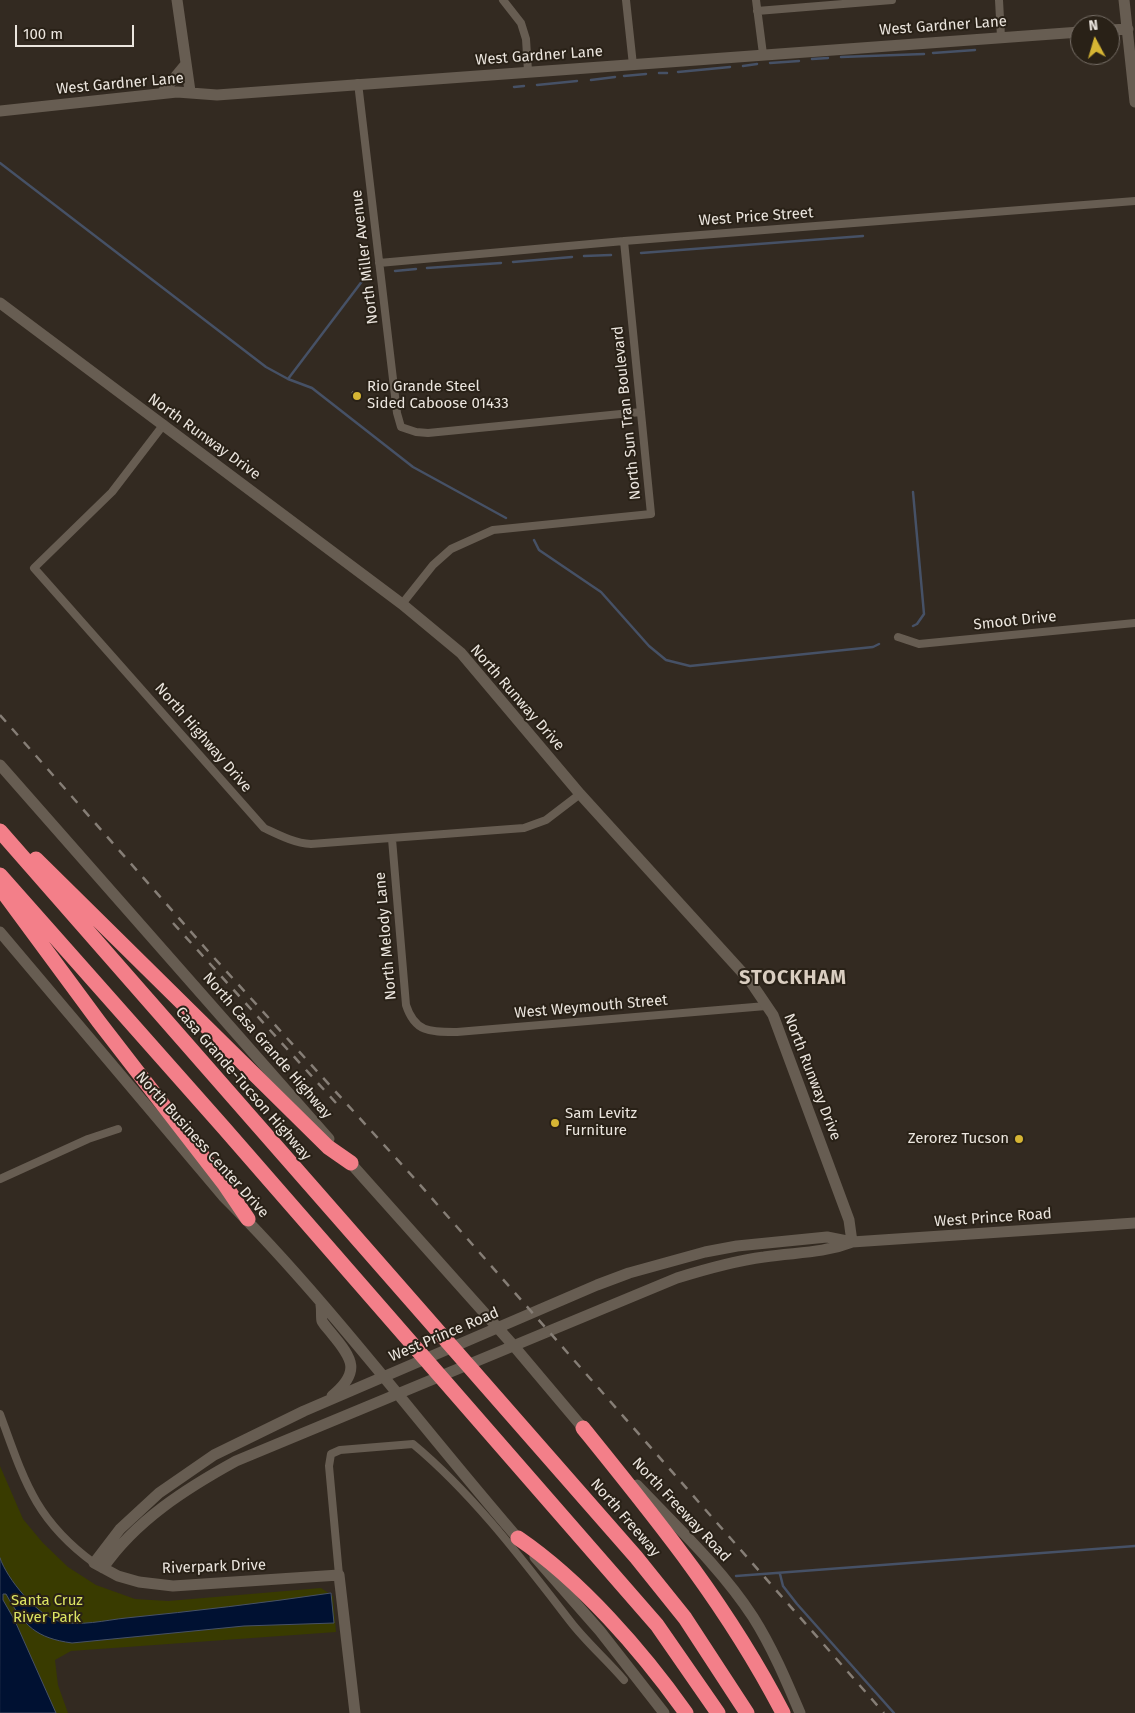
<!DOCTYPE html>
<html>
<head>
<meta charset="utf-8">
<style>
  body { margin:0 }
  #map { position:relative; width:1135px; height:1713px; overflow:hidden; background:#332a21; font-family:"Fira Sans",sans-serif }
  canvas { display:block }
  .north { position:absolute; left:1070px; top:15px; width:50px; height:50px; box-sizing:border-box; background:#292117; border:1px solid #776f67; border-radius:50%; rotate:354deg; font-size:14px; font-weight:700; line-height:20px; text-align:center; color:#ebe5de }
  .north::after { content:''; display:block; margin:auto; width:18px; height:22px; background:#d6b534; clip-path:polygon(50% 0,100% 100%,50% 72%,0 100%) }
  .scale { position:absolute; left:15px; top:25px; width:119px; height:22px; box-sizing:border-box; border:2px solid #ebe5de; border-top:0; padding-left:6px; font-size:15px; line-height:18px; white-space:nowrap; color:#ebe5de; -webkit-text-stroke:4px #292117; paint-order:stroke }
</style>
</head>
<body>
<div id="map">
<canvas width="1135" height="1713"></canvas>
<div class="north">N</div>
<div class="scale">100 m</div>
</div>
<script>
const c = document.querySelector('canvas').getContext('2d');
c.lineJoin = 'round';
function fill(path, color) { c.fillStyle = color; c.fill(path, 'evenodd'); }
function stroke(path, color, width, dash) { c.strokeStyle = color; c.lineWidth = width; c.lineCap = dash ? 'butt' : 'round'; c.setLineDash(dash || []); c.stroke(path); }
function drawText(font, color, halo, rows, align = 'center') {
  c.font = font + ' "Fira Sans",sans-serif'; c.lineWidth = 4; c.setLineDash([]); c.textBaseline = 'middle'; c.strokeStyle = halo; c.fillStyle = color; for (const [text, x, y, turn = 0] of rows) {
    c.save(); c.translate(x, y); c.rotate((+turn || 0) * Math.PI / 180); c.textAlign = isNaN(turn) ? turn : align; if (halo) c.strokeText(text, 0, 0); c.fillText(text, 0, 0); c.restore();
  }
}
fill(new Path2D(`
  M0,1466L23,1519L43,1543L68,1567L96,1585L135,1599L168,1601L321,1588L333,1596L336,1632L71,1651L55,1660L58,1685L68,1713H0Z`), '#393b00');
const water = new Path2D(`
  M0,1558C7,1579 36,1614 58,1621C79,1627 106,1620 126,1618C195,1611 263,1603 331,1593L334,1623L244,1626L72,1643C36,1638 24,1626 6,1594H3V1600L15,1621L56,1713H0Z`);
fill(water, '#001132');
stroke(water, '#465166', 1);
stroke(new Path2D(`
  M933,53L975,50
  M841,57L924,54
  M812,59L828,58
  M770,63L799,61
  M743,66L757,64
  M678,72L730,67
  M659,73H667
  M624,76L646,74
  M591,80L615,77
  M537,85L577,81
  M514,87L524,86
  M0,163L266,367L288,379L312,388L413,467L506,518
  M641,253L863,236
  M584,256L611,255
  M513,262L572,257
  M427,268L501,263
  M395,271L416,269
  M288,379L366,276
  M534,540L539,550L601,592L649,646L666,660L690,666L873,647L879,644
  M913,626L917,624L924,614L913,492
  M780,1574L783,1586L797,1604L894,1713
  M736,1576L1135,1546`), '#465166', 2.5);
stroke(new Path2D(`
  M503,0L521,23L526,39L528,71
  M626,0L633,65
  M756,0L763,54
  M999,0L1001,37
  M757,11L892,0
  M358,83L397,413L401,427L416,432L428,433L641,412
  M379,263L624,241L1135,201
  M164,424L112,492L34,568L264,828C279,835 294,843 311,844L524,828L546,820L580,794
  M402,604L433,565L451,549L493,530L651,514L624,241
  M898,637L919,644L1135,623
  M392,839L406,1005C415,1033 431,1032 457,1032L766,1006
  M0,1179L88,1139L118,1129
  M0,1414C24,1480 35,1520 94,1563
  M339,1575L329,1466L331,1454L340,1450L413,1444C473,1494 522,1559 570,1621C586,1642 607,1660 624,1680`), '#675d52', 8);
stroke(new Path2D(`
  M177,0L190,91
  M1124,0L1135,102
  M1110,30L1128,29
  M162,93L186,64
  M0,111L177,92L217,95L1080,32
  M0,303L402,604L461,653L580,794L750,981L773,1015L849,1220L852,1242
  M0,765L329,1139
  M0,932L223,1196C331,1304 422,1428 522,1543
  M346,1158L513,1345L588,1434
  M321,1305C322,1310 321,1317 322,1321C324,1325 329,1330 332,1334C353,1359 361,1372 332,1396
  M637,1485C677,1527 721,1568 753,1617C772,1647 786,1680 800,1713
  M535,1557L600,1631L664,1713
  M103,1568C136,1520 187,1488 236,1461L677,1278C706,1269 734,1261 764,1257C796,1252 821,1254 852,1242
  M355,1713L339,1575L173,1586L139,1582L118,1576L94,1563L120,1529L159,1493L214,1455L304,1411L597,1285L629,1273L705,1252L737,1246L827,1237L852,1242L1135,1223`), '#675d52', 11);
stroke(new Path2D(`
  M0,831L636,1557L685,1618L747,1713
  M36,859L328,1147L351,1163
  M0,875L224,1128L657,1625L718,1713
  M0,888L99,1022L225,1185L248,1219
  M583,1428C659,1522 727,1605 783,1713
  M518,1538C581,1581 642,1651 686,1713`), '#f37f89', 15);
stroke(new Path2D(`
  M352,392L362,400
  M0,715L207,950L414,1178L884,1713
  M173,923L336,1103`), '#867e76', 2.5, [9, 9]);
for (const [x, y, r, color] of [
  [357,396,5,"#d6b534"],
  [555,1123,5,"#d6b534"],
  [1019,1139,5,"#d6b534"]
]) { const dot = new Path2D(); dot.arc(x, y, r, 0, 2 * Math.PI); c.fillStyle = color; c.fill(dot); stroke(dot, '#292117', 2); }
drawText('15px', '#ebe5de', '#292117', [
  ["West Gardner Lane",943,26,-4],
  ["West Gardner Lane",539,56,-4],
  ["West Gardner Lane",120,84,-5],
  ["West Price Street",756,217,-4],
  ["North Miller Avenue",365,257,-97],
  ["North Sun Tran Boulevard",627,413,-96],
  ["North Runway Drive",204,437,36],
  ["Smoot Drive",1015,621,-6],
  ["North Runway Drive",517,698,49],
  ["North Highway Drive",203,738,49],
  ["North Melody Lane",386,936,-95],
  ["West Weymouth Street",591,1007,-5],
  ["North Casa Grande Highway",267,1046,49],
  ["North Runway Drive",812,1077,69],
  ["Casa Grande-Tucson Highway",243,1084,49],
  ["North Business Center Drive",202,1145,48],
  ["West Prince Road",993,1218,-4],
  ["West Prince Road",444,1335,-23],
  ["North Freeway Road",681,1510,47],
  ["North Freeway",625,1518,49],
  ["Riverpark Drive",214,1567,-2]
]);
drawText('15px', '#ebe5de', '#292117', [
  ["Rio Grande Steel",367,387],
  ["Sided Caboose 01433",367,404],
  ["Sam Levitz",565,1114],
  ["Furniture",565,1131],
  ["Zerorez Tucson",1009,1139,"right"]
], 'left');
drawText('15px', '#dce463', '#292117', [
  ["Santa Cruz",47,1601],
  ["River Park",47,1618]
]);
c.letterSpacing = '1px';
drawText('bold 20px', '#d9cdc0', '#292117', [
  ["STOCKHAM",793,978]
]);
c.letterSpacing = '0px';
</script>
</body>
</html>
